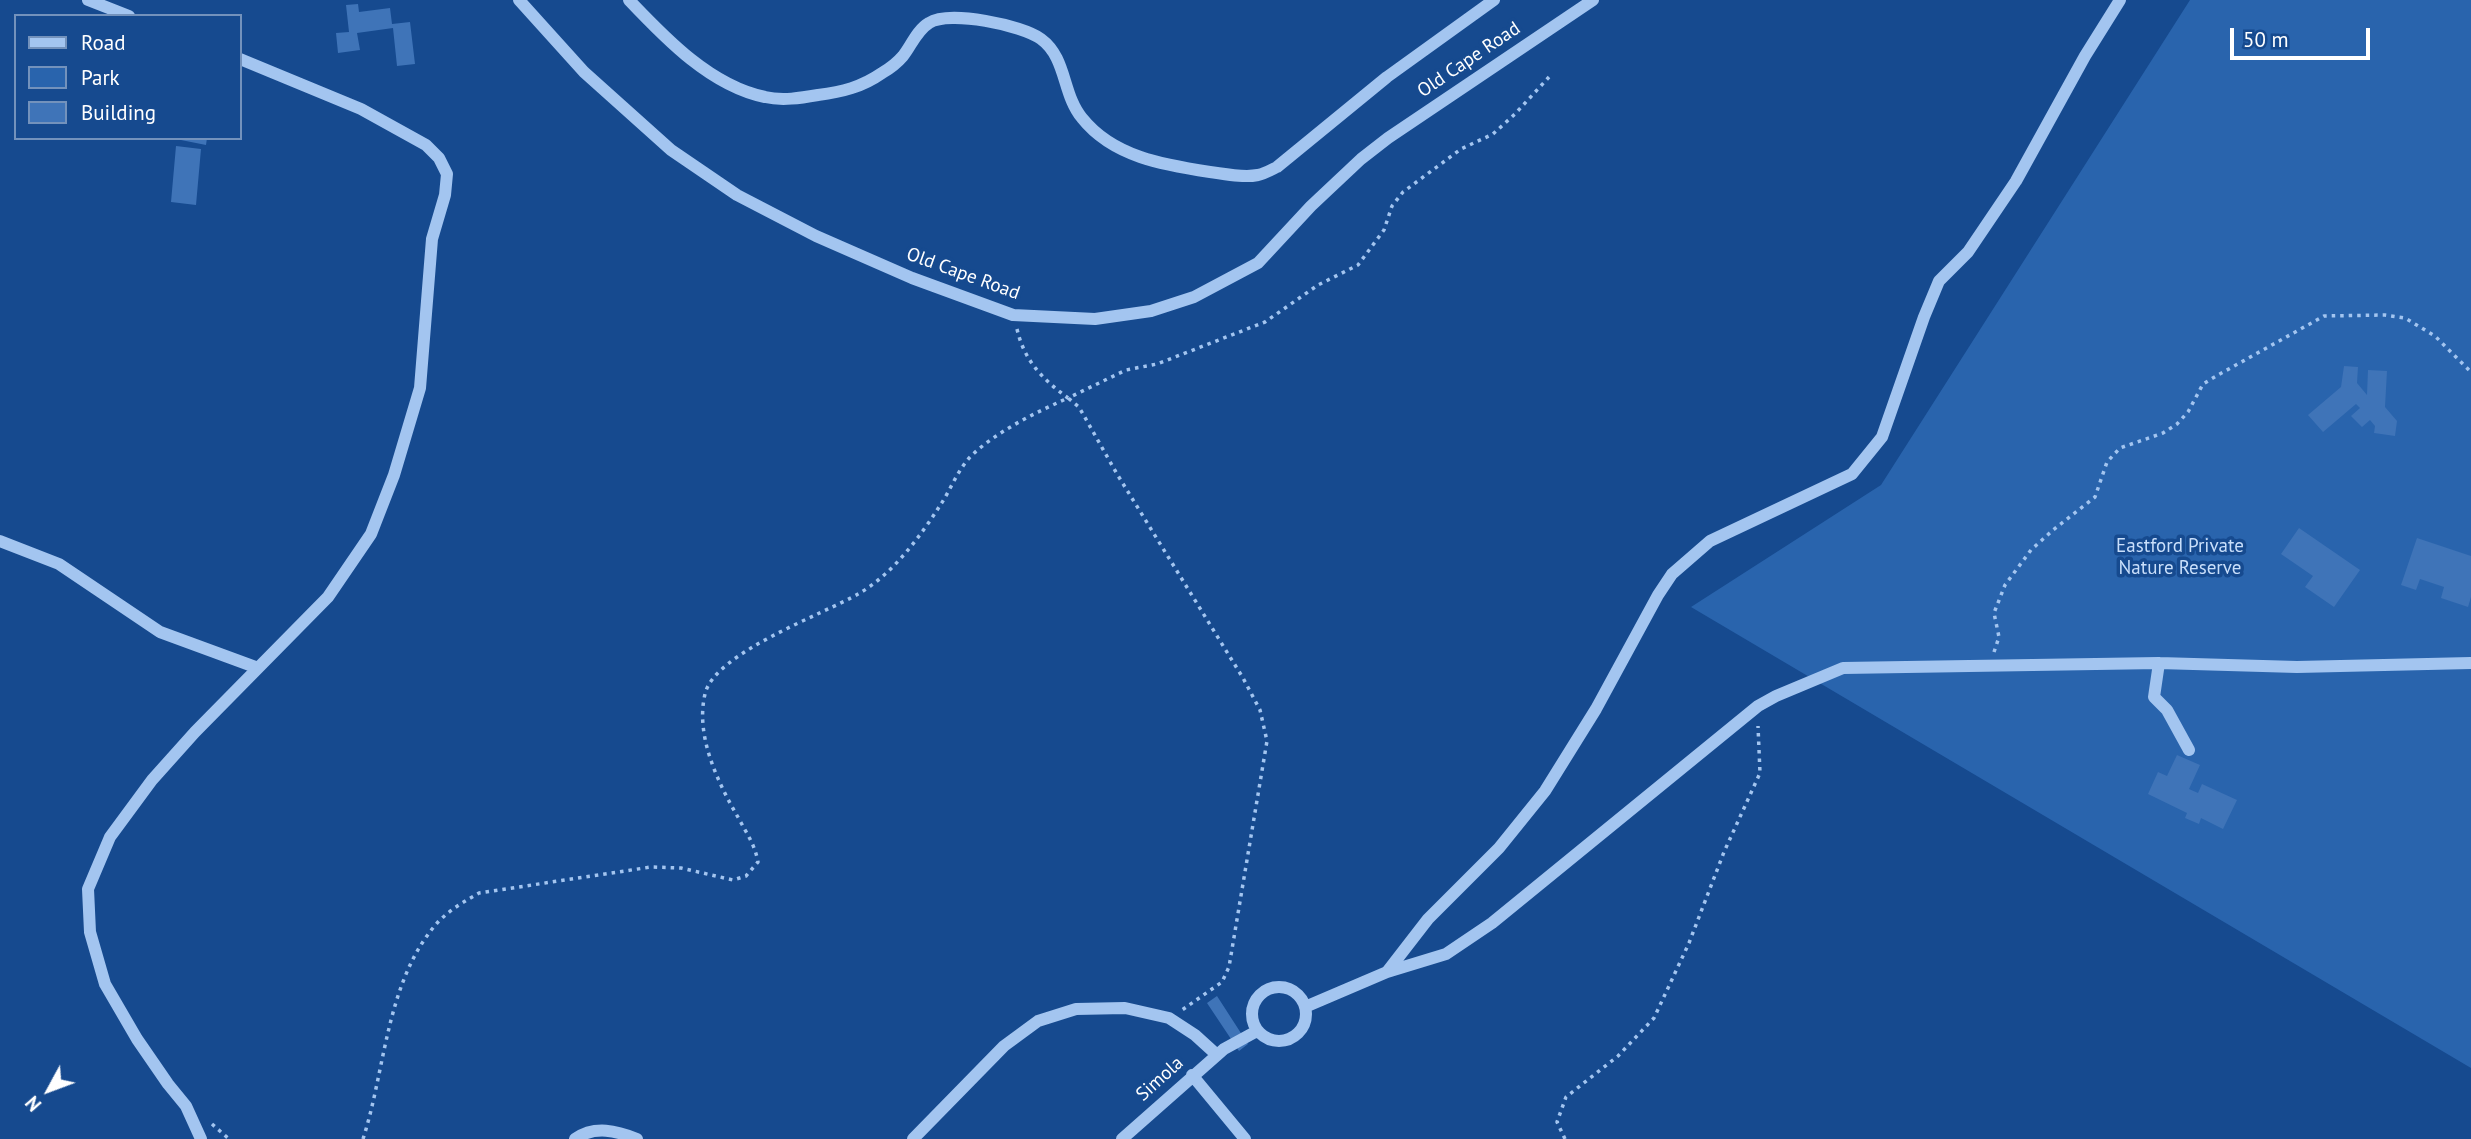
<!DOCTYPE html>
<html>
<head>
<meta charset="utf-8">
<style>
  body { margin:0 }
  #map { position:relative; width:2471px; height:1139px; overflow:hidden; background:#164a8f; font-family:"PT Sans",sans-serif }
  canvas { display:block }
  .legend { position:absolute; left:14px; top:14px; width:228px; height:126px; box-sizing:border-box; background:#164a8f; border:2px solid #7392bc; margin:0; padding:9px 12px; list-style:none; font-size:21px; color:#fff }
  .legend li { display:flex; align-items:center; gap:14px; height:35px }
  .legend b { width:35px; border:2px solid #7392bc }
  .north { position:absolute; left:14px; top:1055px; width:70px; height:70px; -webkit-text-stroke:5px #164a8f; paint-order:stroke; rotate:229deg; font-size:19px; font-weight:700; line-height:28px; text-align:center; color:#fff }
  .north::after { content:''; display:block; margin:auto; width:24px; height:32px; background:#fff; clip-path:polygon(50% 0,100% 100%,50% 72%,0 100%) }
  .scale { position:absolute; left:2230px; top:28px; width:140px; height:32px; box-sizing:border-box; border:4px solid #fff; border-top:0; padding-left:9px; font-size:21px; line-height:24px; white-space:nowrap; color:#fff; -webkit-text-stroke:5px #164a8f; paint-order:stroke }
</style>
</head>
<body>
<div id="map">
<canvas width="2471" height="1139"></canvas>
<ul class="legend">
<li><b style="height:9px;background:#a3c5f0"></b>Road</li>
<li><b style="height:19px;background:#2964ad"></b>Park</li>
<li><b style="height:19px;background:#3f74b8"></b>Building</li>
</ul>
<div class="north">N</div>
<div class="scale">50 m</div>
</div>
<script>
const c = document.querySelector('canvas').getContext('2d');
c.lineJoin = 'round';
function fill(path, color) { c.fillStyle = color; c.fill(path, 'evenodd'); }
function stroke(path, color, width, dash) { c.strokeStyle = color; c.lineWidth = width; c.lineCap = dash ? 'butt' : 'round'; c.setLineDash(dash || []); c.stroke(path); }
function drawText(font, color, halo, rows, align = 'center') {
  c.font = font + ' "PT Sans",sans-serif'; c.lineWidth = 7; c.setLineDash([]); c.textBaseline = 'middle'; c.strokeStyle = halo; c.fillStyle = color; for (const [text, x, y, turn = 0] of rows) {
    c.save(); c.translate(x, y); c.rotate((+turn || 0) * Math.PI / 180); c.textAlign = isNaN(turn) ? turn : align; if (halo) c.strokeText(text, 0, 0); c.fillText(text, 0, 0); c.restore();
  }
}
fill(new Path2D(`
  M2190,0H2471V1068L1691,607L1881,485Z`), '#2964ad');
fill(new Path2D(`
  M358,4L359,12L390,8L392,24L410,22L415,64L397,66L393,28L357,33L360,50L338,53L336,33L349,32L346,5Z
  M171,138H207L206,145Z
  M176,146L201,149L196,205L171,202Z
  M2344,366L2358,367L2357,383L2367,395L2368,370L2387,371L2385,407L2397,421L2395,436L2374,433L2375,426L2370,420L2362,427L2351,416L2360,408L2356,404L2323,432L2308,415L2341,387Z
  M2299,528L2360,570L2334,607L2305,587L2313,576L2281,554Z
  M2417,538L2471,556V597L2468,607L2441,598L2444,587L2420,579L2416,590L2401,585Z
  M2177,755L2200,765L2189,789L2198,793L2202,784L2237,800L2223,829L2201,818L2199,824L2185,818L2187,813L2148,794L2158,772L2167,776Z
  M1217,996L1248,1044L1239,1051L1207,1003Z`), '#3f74b8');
stroke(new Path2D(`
  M1017,329C1024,360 1042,379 1068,398L1126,370L1157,364L1265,322L1318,285L1358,265L1384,230L1392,206L1403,192L1461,149L1493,134L1515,114L1549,77
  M1994,652L1999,637L1994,613L2005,585L2031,550L2053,530L2095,497L2107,462L2120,448L2163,433L2177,424L2188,412L2203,384L2218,375L2324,316L2385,315L2405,318L2435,336L2471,372
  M212,1124L229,1139
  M363,1139C386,1068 386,979 439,921C451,909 465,901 479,893L651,867L681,868L733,880L746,876L758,862C755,845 747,834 739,819C718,783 695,736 705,694C714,653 824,614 858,594C892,575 920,537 941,504C951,489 958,469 972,455C999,430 1035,413 1068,398L1079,407L1117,474L1243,678L1260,710L1267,741L1229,967L1222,982L1182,1010
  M1565,1139L1557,1122L1566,1097L1618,1056L1654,1018L1689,943L1724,852L1760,773L1758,726`), '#a3c5f0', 3.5, [3.5, 5]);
stroke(new Path2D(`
  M88,0L129,16
  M519,0L584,72L671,150L737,195L816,236L912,278L1013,315L1095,319L1151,311L1194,297L1258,263L1311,206L1361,159L1388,138L1593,0
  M629,0C666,39 711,86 765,97C782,101 801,98 818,95C842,92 862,87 882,73C889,69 897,63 903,56C911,46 917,30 929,23C949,10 1022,25 1041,39C1067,58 1062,94 1082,118C1113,157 1164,165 1210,172C1225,174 1243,178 1258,175C1264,174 1271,170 1277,167L1387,77L1494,0
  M0,541L59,564L160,632L258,668
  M2159,663L2154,697L2167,710L2189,750
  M1387,972L1428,919L1499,848L1545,791L1596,709L1658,595L1672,574L1710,541L1852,474L1882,437L1924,317L1939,281L1968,252L2016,181L2085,56L2120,0
  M1252 1014a27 27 0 1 1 54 0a27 27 0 1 1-54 0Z
  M1305,1007L1387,972L1446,954L1492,923L1758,706L1776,696L1843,668L2159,663L2297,667L2471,663
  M1192,1075L1245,1139
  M201,1139L186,1106L168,1084L137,1039L105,984L90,932L88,889L110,837L152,780L195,732L328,597L371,534L394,475L420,388L432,239L445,195L447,174L439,158L426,145L361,109L240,59
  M575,1139C595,1125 617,1131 637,1139
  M913,1139L1004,1046L1038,1021L1076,1009L1125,1008L1169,1018L1195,1035L1217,1055
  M1122,1139L1224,1049L1257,1031`), '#a3c5f0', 12);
drawText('19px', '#fff', '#164a8f', [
  ["Old Cape Road",1469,60,-34],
  ["Old Cape Road",963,274,20],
  ["Simola",1160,1079,-42]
]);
drawText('19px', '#c9dffb', '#164a8f', [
  ["Eastford Private",2180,547],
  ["Nature Reserve",2180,569]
]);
</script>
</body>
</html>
